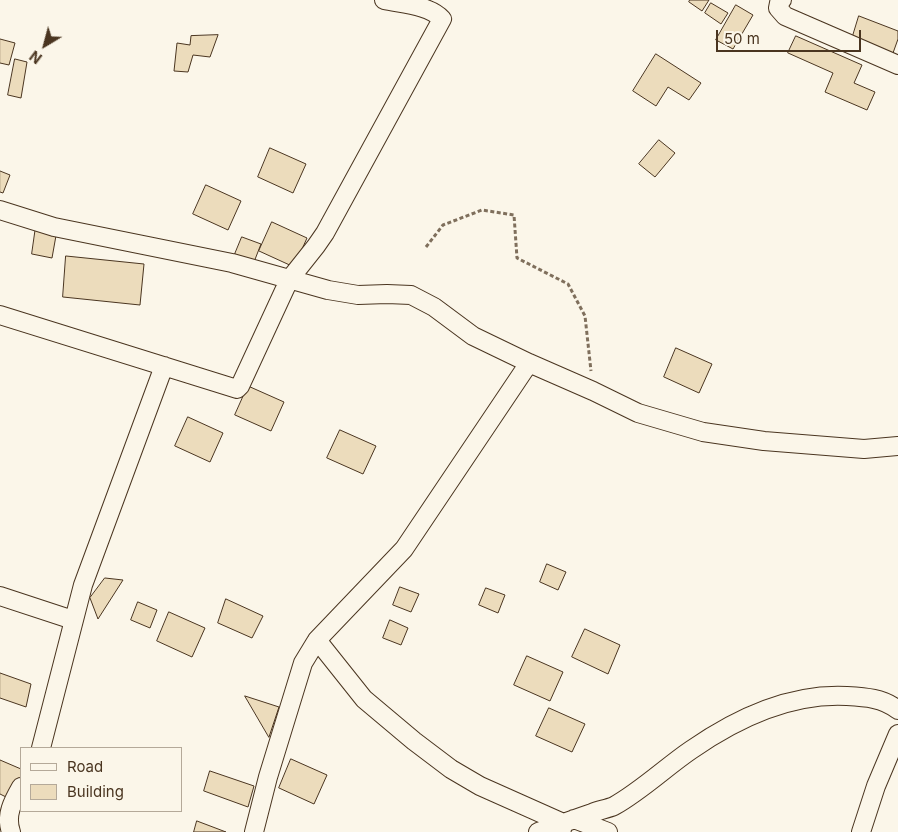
<!DOCTYPE html>
<html>
<head>
<meta charset="utf-8">
<style>
  body { margin:0 }
  #map { position:relative; width:898px; height:832px; overflow:hidden; background:#fbf6e9; font-family:Inter,sans-serif }
  canvas { display:block }
  .legend { position:absolute; left:20px; top:747px; width:162px; height:65px; box-sizing:border-box; background:#fbf6e9; border:1px solid #b4a999; margin:0; padding:6px 9px; list-style:none; font-size:15px; color:#4a3520 }
  .legend li { display:flex; align-items:center; gap:10px; height:25px }
  .legend b { width:25px; border:1px solid #b4a999 }
  .north { position:absolute; left:20px; top:20px; width:50px; height:50px; -webkit-text-stroke:4px #fbf6e9; paint-order:stroke; rotate:217deg; font-size:14px; font-weight:700; line-height:20px; text-align:center; color:#4a3520 }
  .north::after { content:''; display:block; margin:auto; width:18px; height:22px; background:#4a3520; clip-path:polygon(50% 0,100% 100%,50% 72%,0 100%) }
  .scale { position:absolute; left:716px; top:30px; width:145px; height:22px; box-sizing:border-box; border:2px solid #4a3520; border-top:0; padding-left:6px; font-size:15px; line-height:18px; white-space:nowrap; color:#4a3520; -webkit-text-stroke:4px #fbf6e9; paint-order:stroke }
</style>
</head>
<body>
<div id="map">
<canvas width="898" height="832"></canvas>
<ul class="legend">
<li><b style="height:6px;background:#fbf6e9"></b>Road</li>
<li><b style="height:14px;background:#ecdcbc"></b>Building</li>
</ul>
<div class="north">N</div>
<div class="scale">50 m</div>
</div>
<script>
const c = document.querySelector('canvas').getContext('2d');
c.lineJoin = 'round';
function fill(path, color) { c.fillStyle = color; c.fill(path, 'evenodd'); }
function stroke(path, color, width, dash) { c.strokeStyle = color; c.lineWidth = width; c.lineCap = dash ? 'butt' : 'round'; c.setLineDash(dash || []); c.stroke(path); }
const building = new Path2D(`
  M690,0H709L702,11L689,2Z
  M711,3L728,13L721,24L705,13Z
  M736,5L753,15L733,49L716,40Z
  M859,16L898,31V39L893,53L852,39Z
  M218,35L210,57L193,55L188,72L174,71L177,43L190,45L191,36Z
  M796,36L862,65L854,83L875,92L867,110L825,92L833,73L788,53Z
  M0,39L15,43L9,65L0,63Z
  M656,54L701,83L689,100L668,87L656,106L633,91Z
  M15,59L27,62L21,98L8,95Z
  M659,140L675,153L655,177L639,164Z
  M270,148L306,164L293,193L258,177Z
  M0,171L10,175L3,193L0,192Z
  M206,185L241,201L228,230L193,214Z
  M272,222L307,238L294,267L259,251Z
  M36,226L57,230L52,258L32,254Z
  M242,237L261,244L254,262L235,254Z
  M66,256L144,264L140,305L63,297Z
  M676,348L712,364L699,393L664,377Z
  M248,386L284,402L271,431L235,415Z
  M188,417L223,433L210,462L175,446Z
  M340,430L376,446L363,474L327,458Z
  M547,564L566,572L558,590L540,582Z
  M105,578L123,580L98,619L90,598Z
  M400,587L419,594L411,612L393,605Z
  M486,588L505,595L498,613L479,605Z
  M226,599L263,616L252,638L218,623Z
  M138,602L157,610L150,628L131,620Z
  M169,612L205,628L192,657L157,641Z
  M390,620L408,628L401,645L383,638Z
  M585,629L620,645L608,674L572,657Z
  M527,656L563,672L550,701L514,685Z
  M0,673L31,684L26,707L0,698Z
  M245,696L279,707L269,737Z
  M549,708L585,724L572,752L536,736Z
  M291,759L327,775L314,804L279,788Z
  M0,760L21,769V780L12,800L0,794Z
  M210,771L254,786L248,807L204,791Z
  M197,821L226,832H194Z`);
fill(building, '#ecdcbc');
stroke(building, '#4a3520', 1);
const street = new Path2D(`
  M782,0L779,3L778,8L785,16L898,65
  M0,210L54,227L232,263L328,290L358,295L387,294L411,295L434,307L473,336L529,363L593,391L638,413L703,432L764,441L864,449L898,446
  M0,315L237,389L240,386L289,280L316,246L325,233L442,19C429,5 402,4 384,0
  M0,596L73,620
  M317,640L364,699L414,741L451,769L480,786L563,823L562,829
  M41,748L83,585L164,366
  M574,819L608,832
  M11,832C5,815 13,801 21,787
  M254,832L268,777L303,663L317,640L404,549L529,363
  M538,832C556,826 574,819 592,813C599,810 607,809 614,806C641,791 666,767 691,750C737,718 791,693 847,696C865,697 883,698 898,710
  M861,832L876,786L898,734`);
stroke(street, '#4a3520', 20);
stroke(new Path2D(`
  M426,247L443,225L482,210L514,215L517,258L568,284L585,316L591,371`), '#7f6f5c', 3, [4, 2.5]);
stroke(street, '#fbf6e9', 18);
</script>
</body>
</html>
